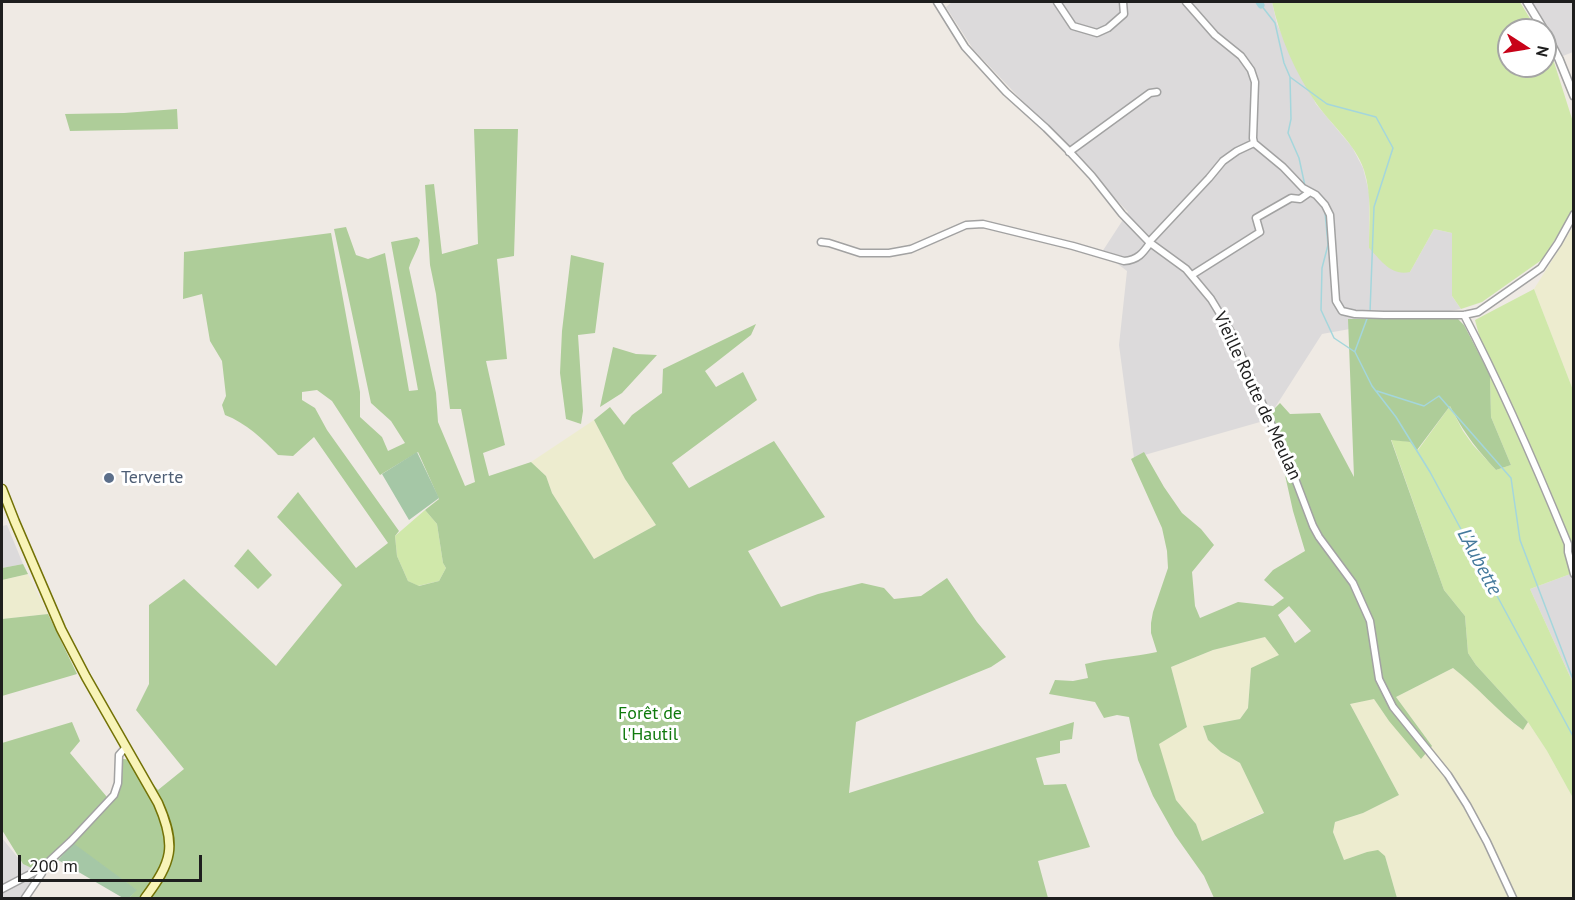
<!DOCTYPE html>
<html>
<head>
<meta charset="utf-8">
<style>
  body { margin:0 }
  #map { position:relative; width:1575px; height:900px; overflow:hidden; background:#efeae4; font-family:"PT Sans",sans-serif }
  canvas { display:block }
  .frame { position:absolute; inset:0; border:3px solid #1e1e1e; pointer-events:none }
  .north { position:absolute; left:1497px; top:18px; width:60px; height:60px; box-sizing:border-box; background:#fff; border:2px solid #a5a5a5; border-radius:50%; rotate:102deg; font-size:16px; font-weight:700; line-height:24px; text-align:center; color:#1e1e1e }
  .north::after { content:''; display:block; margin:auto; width:21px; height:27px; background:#c80319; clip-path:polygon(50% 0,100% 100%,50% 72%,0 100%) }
  .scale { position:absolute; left:18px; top:855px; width:184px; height:27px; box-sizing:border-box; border:3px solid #1e1e1e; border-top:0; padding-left:8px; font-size:18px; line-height:21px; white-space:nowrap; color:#1e1e1e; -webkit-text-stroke:4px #fff; paint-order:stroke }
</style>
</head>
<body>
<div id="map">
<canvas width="1575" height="900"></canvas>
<div class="frame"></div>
<div class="north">N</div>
<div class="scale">200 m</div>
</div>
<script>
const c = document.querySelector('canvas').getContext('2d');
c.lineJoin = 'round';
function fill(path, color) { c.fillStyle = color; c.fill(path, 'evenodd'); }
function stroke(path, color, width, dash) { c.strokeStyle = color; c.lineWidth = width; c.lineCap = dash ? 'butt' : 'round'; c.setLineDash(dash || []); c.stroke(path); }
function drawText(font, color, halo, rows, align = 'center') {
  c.font = font + ' "PT Sans",sans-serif'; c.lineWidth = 6; c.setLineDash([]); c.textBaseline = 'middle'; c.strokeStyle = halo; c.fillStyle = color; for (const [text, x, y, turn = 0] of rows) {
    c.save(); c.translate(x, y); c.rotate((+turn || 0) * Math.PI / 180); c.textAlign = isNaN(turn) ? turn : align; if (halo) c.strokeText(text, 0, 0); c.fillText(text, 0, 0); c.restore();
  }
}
fill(new Path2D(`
  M952,2H1272L1277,24L1316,104L1352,147L1363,168L1369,192V248L1410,272L1434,229L1452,233V296L1461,309L1322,334L1267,420L1134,458L1119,345L1127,271L1102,252L1128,212L973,49L946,7Z
  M1531,2H1573V52L1563,56Z
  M7,525L23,564L2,568V526Z
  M1573,573V683L1530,589Z
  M2,838L23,864L44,874L30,898H2Z`), '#dcdadb');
fill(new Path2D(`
  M1573,227V390L1534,289Z
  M594,420L625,479L656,525L594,559L552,493L546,476L531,462Z
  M28,574L48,614L2,619V580Z
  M1265,637L1280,656L1251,668L1248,708L1240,719L1203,726L1208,740L1221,752L1240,763L1264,812L1202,841L1196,824L1176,800L1158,744L1187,727L1171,667L1213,650Z
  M1453,668L1467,679L1512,722L1523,730L1528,722L1547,751L1573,798V898H1397L1385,856L1367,852L1344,860L1333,832L1335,822L1363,813L1399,795L1350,704L1374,698L1389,721L1432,746L1396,697Z`), '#edeccf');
fill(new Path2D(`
  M1272,2H1520L1537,30H1509V66H1545V45L1554,62L1573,122V210L1543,259L1482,302L1461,309L1452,296V233L1434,229L1410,272C1390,276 1381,260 1369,248C1369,222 1372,195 1364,170C1355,143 1331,125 1316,103C1295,72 1280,38 1272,2Z
  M1534,289L1573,390V573L1530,589L1573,683V798L1547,751L1528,722L1476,665L1468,653L1465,616L1444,590L1391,439L1410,442L1418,450L1450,406L1463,431L1473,445L1496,470L1511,465L1491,417L1490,375L1475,320Z
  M425,510L437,524L443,563L446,568L439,581L418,586L408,581L397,556L395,536Z`), '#d0e8aa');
fill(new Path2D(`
  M177,109L178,129L70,131L65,114L124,113Z
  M474,129H518L514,256L497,259L507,359L486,361L505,445L483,453L489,476L531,462L546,476L552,493L594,559L656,525L625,479L594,420L610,407L624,425L632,415L662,393L663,369L756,324L751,335L705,371L716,387L743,372L757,400L672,463L689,488L774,441L825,517L748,551L781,607L818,594L862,583L884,588L894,599L921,596L947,578L977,622L1006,657L991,667L856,722L849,793L1074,722L1072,739L1060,741V753L1036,758L1044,785L1066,784L1090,847L1038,861L1048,898H129L136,890L73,844L44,874L23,864L2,830V743L72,722L80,741L70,753L112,803L123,759L133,760L158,790L184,769L136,710L149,684V605L184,579L276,666L342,585L277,517L298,492L356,568L388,543L314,437L293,456L278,455C263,439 246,423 225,415L222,405L226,396L222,361L210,341L202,294L183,299L184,252L331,233L360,392V417L382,437L388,451L405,443L391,421L371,403L334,229L346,227L356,255L368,259L385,253L409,391L418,390L391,242L417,237L420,240C418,250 412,258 409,268L436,393L438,422L465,486L475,482L461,409H450L436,294L430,265L425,185L434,184L442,254L478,244ZM317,390L332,401L380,475L418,452L439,499L425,510L437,524L443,563L446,568L439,581L419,586L408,581L397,556L395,536L399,531L327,430L315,408L302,400V392Z
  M571,255L604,263L595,333L578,335L583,411L581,424L566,419L560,373L562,331Z
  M1446,318L1458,319L1464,325L1490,375L1491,417L1511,465L1496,470C1475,447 1464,433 1450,406L1417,450L1410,442L1391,440L1444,590L1465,616L1468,653L1476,665L1528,722L1523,730C1498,712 1478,687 1453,668L1396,697L1432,746L1421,759L1389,721L1374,699L1350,704L1399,795L1363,813L1335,822L1333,832L1344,860L1367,852L1378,850L1385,856L1397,898H1214L1204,876L1175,835L1153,796L1138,760L1129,717L1117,715L1104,718L1095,702L1049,694L1055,680L1073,681L1088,678L1085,664C1109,658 1133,657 1157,652L1151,633V623L1153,612L1168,568L1167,551L1162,528L1131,459L1144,452L1164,487L1182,513L1201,529L1214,545L1192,572L1195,606L1200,618L1238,602L1273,606L1284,598L1264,580L1273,570L1305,551L1293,511L1271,412L1280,403L1290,414L1320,413L1354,477L1348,319ZM1289,606L1311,631L1295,643L1278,615ZM1265,637L1279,655L1251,668L1248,708L1240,719L1203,726L1208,740L1221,752L1240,763L1264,813L1202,841L1196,824L1176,800L1159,744L1187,727L1171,667L1213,650Z
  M613,347L636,354L657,355L622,393L600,407Z
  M248,549L272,575L258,589L234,566Z
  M23,564L28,574L2,580V568Z
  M48,614L77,674L2,696V619Z`), '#aecd99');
fill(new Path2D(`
  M417,452L439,498L409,520L382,474Z
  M73,843L137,890L129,898H123L58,860Z`), '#a5c7a6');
stroke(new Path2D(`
  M1262,2L1261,5L1275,23L1284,63L1290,77L1291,119L1288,133L1299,158L1305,186
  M1290,77L1327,104L1376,117L1393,148L1374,207L1370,312
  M1325,212L1328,245L1322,268L1321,310L1334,338L1355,352L1372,386L1396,417L1430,472L1574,738
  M1355,351L1368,316
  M1377,391L1424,406L1439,396L1511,478L1520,540L1574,682`), '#a4d6dc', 1.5);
stroke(new Path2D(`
  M1259,2L1261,5`), '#a4d6dc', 7);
const minor = new Path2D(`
  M937,2L965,47L1006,92L1046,128L1067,149L1092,176L1122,214L1149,242L1186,269L1211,299L1231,332L1294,476L1313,526L1319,537L1353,583L1370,621L1379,679L1393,707L1448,775L1467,805L1487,842L1513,898
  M1057,2L1073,26L1097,33L1108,28L1124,14L1123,2
  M1186,2L1215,35L1241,56L1251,70L1255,82L1253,138L1254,143L1283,167L1303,188L1316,195L1325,205L1330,215L1336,301L1342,311L1355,314L1384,315H1464L1478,312L1541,268L1558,243L1574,214
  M1069,152L1150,93L1157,92
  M821,242L829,243L860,253H889L911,249L966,225L983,224L1073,246L1124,261C1138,260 1143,253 1150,243
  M1149,242L1209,178L1223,161L1237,151L1254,143
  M1192,275L1260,232L1256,218L1291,198L1300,199L1310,192
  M1464,315C1503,389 1536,466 1568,544V552L1574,574
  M2,889L42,868L71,841L114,795L118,783L119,755L126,747
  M25,898L42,873V868`);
const tertiary = new Path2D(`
  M1527,2L1544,30
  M1545,32L1559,59L1574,96`);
const secondary = new Path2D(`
  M2,489L15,522L61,629L86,677L158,803C177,846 172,862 145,898`);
stroke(minor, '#a2a2a2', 9);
stroke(tertiary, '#a2a2a2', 10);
stroke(secondary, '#737206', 11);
stroke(minor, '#fff', 6);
stroke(tertiary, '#fff', 7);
stroke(secondary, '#f8f4b8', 8);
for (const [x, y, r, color] of [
  [109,478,6,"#5c6f8a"]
]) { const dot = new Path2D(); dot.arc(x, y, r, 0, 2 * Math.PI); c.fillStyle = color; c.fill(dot); stroke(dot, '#fff', 2); }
drawText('18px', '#1e1e1e', '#fff', [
  ["Vieille Route de Meulan",1257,396,65]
]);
drawText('18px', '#4e5e75', '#fff', [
  ["Terverte",121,478]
], 'left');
drawText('18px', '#107a0d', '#fff', [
  ["Forêt de",650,714],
  ["l'Hautil",650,735]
]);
drawText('italic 20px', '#457a9c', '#fff', [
  ["L'Aubette",1479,562,62]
]);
</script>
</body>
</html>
